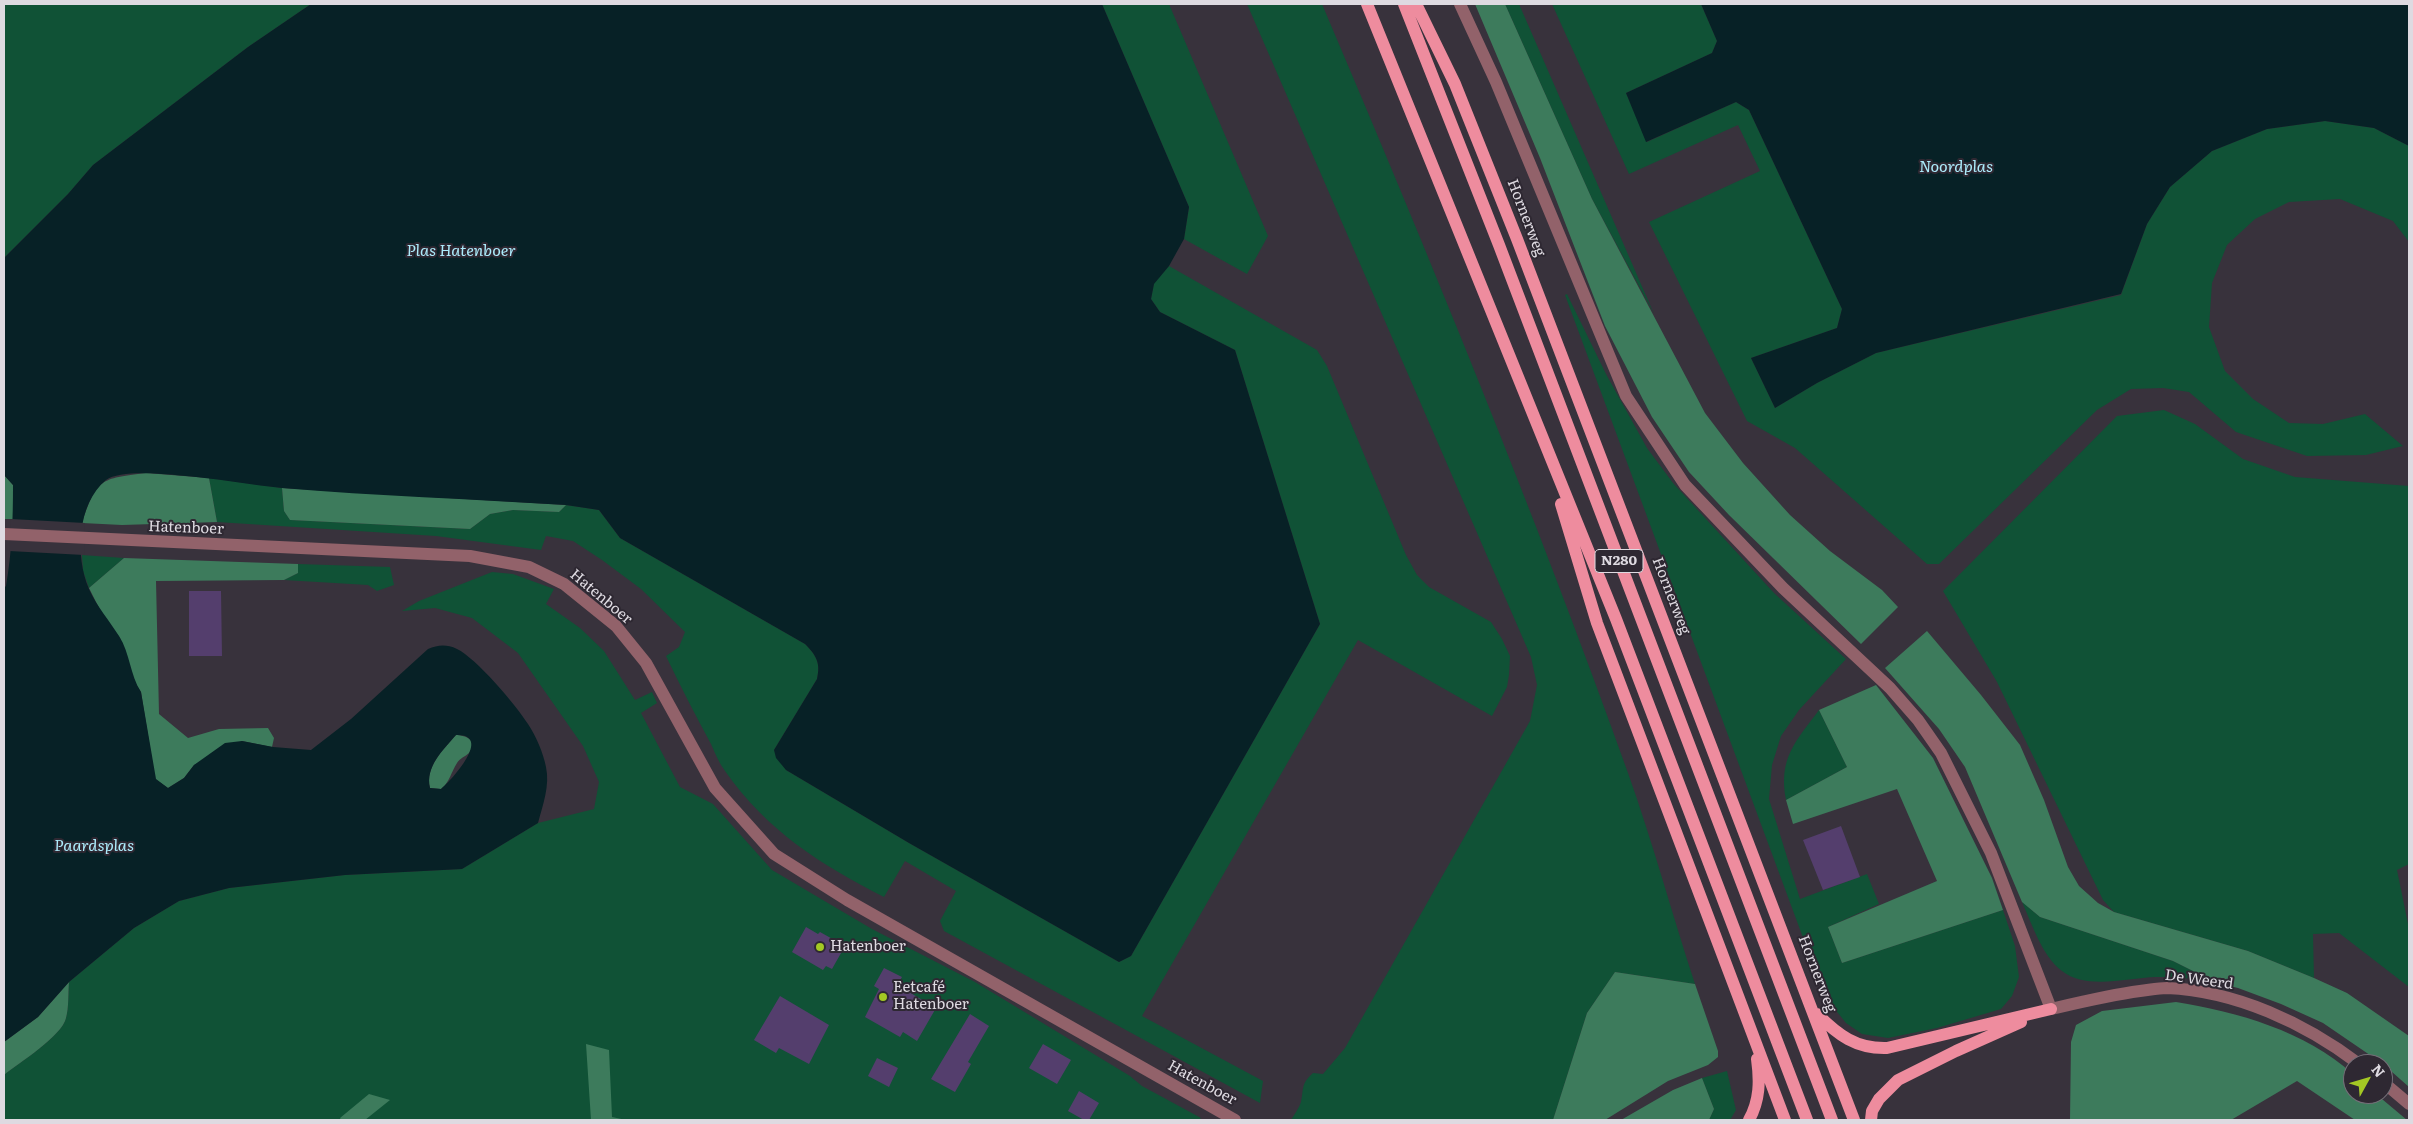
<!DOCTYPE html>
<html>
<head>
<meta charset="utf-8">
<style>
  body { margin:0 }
  #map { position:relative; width:2413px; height:1124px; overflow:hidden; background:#38323c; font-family:Literata,serif }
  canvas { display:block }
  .frame { position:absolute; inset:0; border:5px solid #dedae1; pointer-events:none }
  .north { position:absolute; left:2343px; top:1054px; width:50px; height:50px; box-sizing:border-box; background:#2e2832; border:1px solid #746f78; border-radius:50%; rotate:51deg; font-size:14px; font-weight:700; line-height:20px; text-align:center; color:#dedae1 }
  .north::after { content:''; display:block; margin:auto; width:18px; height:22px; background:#a4c824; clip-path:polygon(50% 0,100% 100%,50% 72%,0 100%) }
</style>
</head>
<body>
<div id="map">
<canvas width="2413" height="1124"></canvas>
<div class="frame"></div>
<div class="north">N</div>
</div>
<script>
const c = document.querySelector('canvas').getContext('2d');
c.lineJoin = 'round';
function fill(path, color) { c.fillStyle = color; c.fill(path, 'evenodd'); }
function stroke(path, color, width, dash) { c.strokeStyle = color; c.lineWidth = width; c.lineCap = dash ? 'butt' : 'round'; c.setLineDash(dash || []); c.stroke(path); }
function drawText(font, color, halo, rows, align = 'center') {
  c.font = font + ' Literata,serif'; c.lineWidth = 4; c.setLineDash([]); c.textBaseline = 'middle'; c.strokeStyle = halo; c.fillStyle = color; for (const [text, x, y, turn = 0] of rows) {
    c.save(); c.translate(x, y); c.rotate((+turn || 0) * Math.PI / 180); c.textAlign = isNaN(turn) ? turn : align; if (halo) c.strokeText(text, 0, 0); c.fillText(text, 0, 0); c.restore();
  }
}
fill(new Path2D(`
  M4,4H311L248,47L93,165L68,194L4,258Z
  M1102,4H1169L1268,236L1247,274L1184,239L1189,207Z
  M1247,4H1322C1430,258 1535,513 1628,773C1653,843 1672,914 1695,984L1615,972L1587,1013L1553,1120H1291C1294,1115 1299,1108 1301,1102C1304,1087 1301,1084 1313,1073L1323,1074L1345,1048L1530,721L1537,685L1531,657Z
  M1505,4H1519L1654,314L1592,199Z
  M1552,4H1701L1717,41L1712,53L1626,93L1647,142L1736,102L1749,110L1842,309L1837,328L1751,358L1775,408L1817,383L1876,353L2121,295L2147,224L2170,187L2212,151L2267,129L2325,121L2374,128L2409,146V242L2393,221L2340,199L2289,202L2255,219L2227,245L2212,283L2209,327L2225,371L2253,399L2289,423L2323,424L2365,414L2403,446L2366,455L2307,456L2236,432L2189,392L2163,388L2131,389L2097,410L1939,564H1927L1795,448L1747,421L1649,222L1760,171L1738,125L1629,174Z
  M1169,266L1317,350L1327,366L1406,555L1417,575L1429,587L1491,622L1502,639L1510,656L1509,675L1507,687L1492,716L1358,640L1142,1016L1263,1081L1260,1103L944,931L940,921L956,891L905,861L884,897C821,865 766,830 725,771C719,763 715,753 711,744C695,715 680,685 666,656L679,647L685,632L641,589L602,560L573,541L546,536L541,550L436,536L217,522L209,478L282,488L284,511L290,520L470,529L490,514L513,510L559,512L566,505L599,510L620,538L805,644C816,655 821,663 817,679L774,750L786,770L909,843L1119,962L1131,956L1320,624L1235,350L1160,312L1151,299L1154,283Z
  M1567,294L1606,374L1647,448L1673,483L1774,593L1846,659L1799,710L1781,736L1772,765L1769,799L1800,899L1867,874L1879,904L1828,927L1842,963L2003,910L2015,946L2019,977L2012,996L2001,1009L1937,1028L1888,1038L1862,1034L1846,1023L1825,997L1565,295Z
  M2164,410L2195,424L2243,459L2295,477L2409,486V864L2397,870L2409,929V987L2339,933L2313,934L2314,978L2248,951L2114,912L2103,900L1997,682L1943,591L2117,416Z
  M82,555L124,558L89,588L83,571Z
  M298,564L390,567L394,585L377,591L368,585L284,580L298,573Z
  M492,572L513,574L554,589L546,604L580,628L604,651L635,700L652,692L657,703L641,713L680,787L713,804L772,870L872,929L975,982L1130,1076L1142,1086L1201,1118L1199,1120H4V1075C19,1063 62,1036 66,1018C69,1007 68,994 69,982L134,928L179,901L229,888L345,875L462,869L538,823L594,809L599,782L583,746L518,653L472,618L435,608L402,611L419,601Z
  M1819,710L1847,767L1786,800C1778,758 1796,741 1819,710Z
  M2022,902L2040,917L2173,961L2217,983C2196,978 2177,977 2156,977C2127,978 2086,990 2062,971C2042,956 2032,924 2022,902Z
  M1727,1071L1736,1110L1730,1120H1709L1714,1109L1702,1078Z`), '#105236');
fill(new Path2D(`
  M1475,4H1505L1592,199L1705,413L1743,463L1790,515L1830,551L1882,590L1898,607L1861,644L1729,515L1689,472L1652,417L1605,326L1540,158Z
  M146,473L209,478L217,522L122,525L82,523C97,478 100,479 146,473Z
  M4,475L13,485V519H4Z
  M282,488L566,505L559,512L513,510L490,514L470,529L290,520L284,511Z
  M124,558L298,564V573L284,580L156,581L159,714L188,738L219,729L268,728L274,738L272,747L242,741L194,765L184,778L168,788L155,779L141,692L134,681L120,638L103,616L89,588Z
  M1927,631L1981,695L2020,745L2044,800L2068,867L2079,886L2098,903L2114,912L2248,951L2314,978L2347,993L2409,1036V1087L2383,1064L2323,1023L2281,1004L2238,988L2217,983L2173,961L2040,917L2022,902L1965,767L1939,729L1885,668Z
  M1876,685L1933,758L1992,878L2003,910L1842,963L1828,927L1937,881L1897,789L1793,824L1786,800L1847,767L1819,710Z
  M456,735C466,735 479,741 469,753C466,756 460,758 457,763C451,772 450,782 441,789L430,788C425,767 443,750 456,735Z
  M1615,972L1695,984L1718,1051V1057L1708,1065L1668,1081L1605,1120H1553L1587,1013Z
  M69,982C68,994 69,1007 66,1018C62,1036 19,1063 4,1075V1042L38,1017Z
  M2176,1002C2238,1012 2305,1031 2353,1074V1094H2376L2407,1120H2355L2297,1081L2231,1120H2070L2071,1042L2076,1025L2102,1011Z
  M586,1044L609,1050L612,1117L626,1120H591Z
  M1702,1078L1714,1109L1709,1120H1621L1673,1090Z
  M369,1094L390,1100L365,1120H341L340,1118Z`), '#3d7b5c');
fill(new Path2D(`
  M311,4H1102L1189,207L1184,239L1169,266L1154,284L1151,299L1160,312L1235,350L1320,624L1131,956L1119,962L909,843L786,770L776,758L774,750L817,679C821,663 816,655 805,644L620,538L599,510L566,505C471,499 376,496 282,488C253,485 225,480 196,477C177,475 121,468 106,480C77,504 75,556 89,589C97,607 109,620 119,636C130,653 130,675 141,692L156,779L168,788L184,778L194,765L225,743L242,741L273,747L311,750L351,719L428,649C438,645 446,644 457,649C476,658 516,705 528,724C536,736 543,752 546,767C550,786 543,804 538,823L462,869L345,875L229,888L179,901L134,928L69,982L38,1017L4,1042V588L6,586C12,552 13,519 13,485L4,475V258L68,194L93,165L248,47ZM456,735C493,734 453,779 441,789L430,788C425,767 443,750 456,735Z
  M1701,4H2409V146L2374,128L2325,121L2267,129L2212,151L2170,187L2147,224L2121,294L1876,353L1817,383L1775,408L1751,358L1837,328L1842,309L1749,110L1736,102L1646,142L1626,93L1712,53L1717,41Z`), '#072126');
fill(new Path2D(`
  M11,519L85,523L84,555L9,551Z`), '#38323c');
fill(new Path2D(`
  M189,591H221L222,656H189Z
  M1841,826L1860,877L1823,890L1803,840Z
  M806,927L818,934L820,932L845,946L832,969L826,966L823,970L792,952Z
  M884,968L902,977L897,985L936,1008L917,1041L903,1032L900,1037L865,1017L879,989L874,986Z
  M780,996L829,1025L809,1064L779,1048L776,1053L754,1040Z
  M970,1014L989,1026L968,1062L971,1064L955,1092L931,1079Z
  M1043,1044L1071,1060L1057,1084L1029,1068Z
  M877,1058L898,1068L889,1087L868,1076Z
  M1079,1091L1099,1103L1089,1120H1084L1068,1111Z`), '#543e6d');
stroke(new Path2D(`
  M1460,4L1496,82L1626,396L1685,485L1783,588L1890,688L1918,720L1941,753L1991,853L2051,1009C2081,1002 2110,995 2140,991C2149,990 2158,988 2167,988C2236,991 2305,1023 2359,1064
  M4,534L470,556L529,567L564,584L616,626L646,663L715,788L774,854L847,900L1235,1120
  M2383,1082L2409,1104`), '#92626a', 12);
stroke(new Path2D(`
  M1367,4L1616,619L1807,1120
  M1404,4L1499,245L1832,1120
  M1416,4L1455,84L1517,239L1854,1120
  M1561,504L1597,623L1785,1120
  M1817,1014C1838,1035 1856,1049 1887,1048L2051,1009
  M1749,1120C1760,1100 1760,1081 1757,1059
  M1871,1120L1872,1111L1879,1099L1898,1080L1956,1051L2021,1022`), '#ee8c9e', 12);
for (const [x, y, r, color] of [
  [820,947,5,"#a4c824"],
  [883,997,5,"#a4c824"]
]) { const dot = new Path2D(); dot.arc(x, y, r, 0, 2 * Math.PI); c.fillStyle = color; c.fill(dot); stroke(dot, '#2e2832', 2); }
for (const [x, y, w] of [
  [1619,561,48]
]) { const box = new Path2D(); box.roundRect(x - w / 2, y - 11.5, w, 23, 4); c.fillStyle = '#2e2832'; c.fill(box); stroke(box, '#dedae1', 1); }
drawText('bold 14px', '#dedae1', null, [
  ["N280",1619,561]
]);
drawText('15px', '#dedae1', '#2e2832', [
  ["Hornerweg",1526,218,69],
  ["Hatenboer",186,528,2],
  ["Hornerweg",1671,596,69],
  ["Hatenboer",601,597,40],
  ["Hornerweg",1817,974,69],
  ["De Weerd",2199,980,8],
  ["Hatenboer",1202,1083,29]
]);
drawText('15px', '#dedae1', '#2e2832', [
  ["Hatenboer",830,947],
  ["Eetcafé",893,988],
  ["Hatenboer",893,1005]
], 'left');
drawText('italic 16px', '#acebfb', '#2e2832', [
  ["Noordplas",1956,167],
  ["Plas Hatenboer",461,251],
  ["Paardsplas",94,846]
]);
</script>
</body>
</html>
